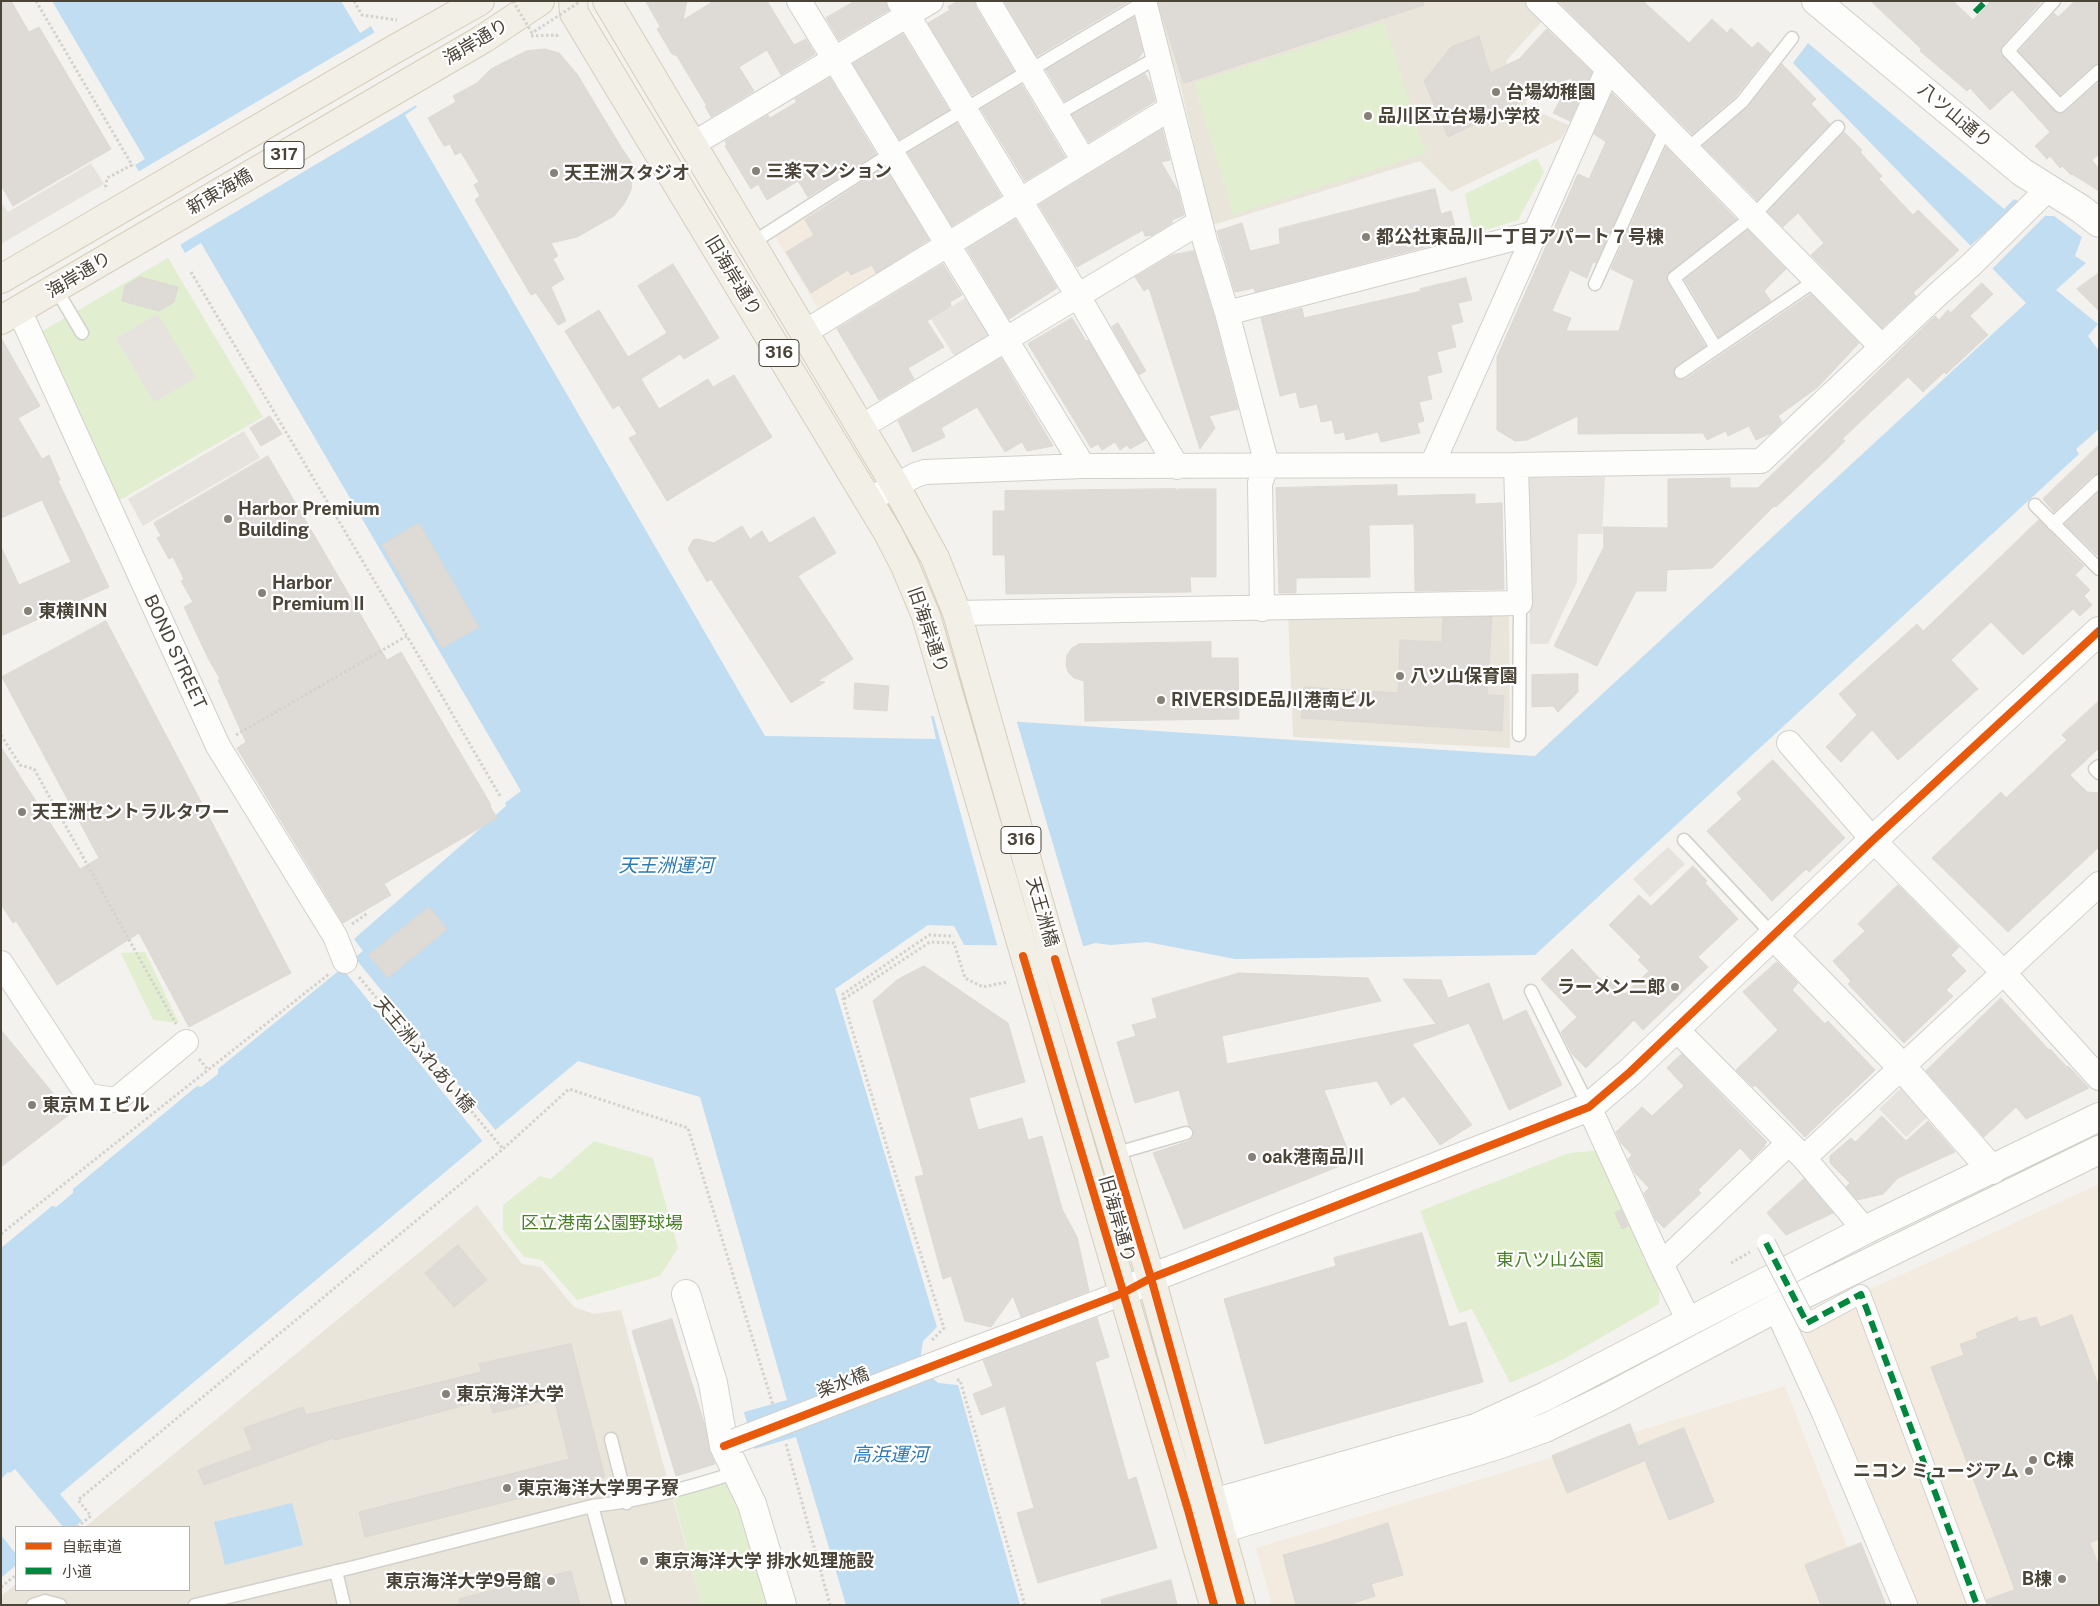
<!DOCTYPE html>
<html>
<head>
<meta charset="utf-8">
<style>
  body { margin:0 }
  #map { position:relative; width:2100px; height:1606px; overflow:hidden; background:#f4f2ee; font-family:"Public Sans","Noto Sans JP",sans-serif }
  canvas { display:block }
  .frame { position:absolute; inset:0; border:2px solid #4b4439; pointer-events:none }
  .legend { position:absolute; left:15px; top:1526px; width:175px; height:65px; box-sizing:border-box; background:#fff; border:1px solid #b7b4b0; margin:0; padding:6px 9px; list-style:none; font-size:15px; color:#4b4439 }
  .legend li { display:flex; align-items:center; gap:10px; height:25px }
  .legend b { width:25px; border:1px solid #b7b4b0 }
</style>
</head>
<body>
<div id="map">
<canvas width="2100" height="1606"></canvas>
<div class="frame"></div>
<ul class="legend">
<li><b style="height:6px;background:#e8590c"></b>自転車道</li>
<li><b style="height:6px;background:#00873e"></b>小道</li>
</ul>
</div>
<script>
const c = document.querySelector('canvas').getContext('2d');
c.lineJoin = 'round';
function fill(path, color) { c.fillStyle = color; c.fill(path, 'evenodd'); }
function stroke(path, color, width, dash) { c.strokeStyle = color; c.lineWidth = width; c.lineCap = dash ? 'butt' : 'round'; c.setLineDash(dash || []); c.stroke(path); }
function drawText(font, color, halo, rows, align = 'center') {
  c.font = font + ' "Public Sans","Noto Sans JP",sans-serif'; c.lineWidth = 4.5; c.setLineDash([]); c.textBaseline = 'middle'; c.strokeStyle = halo; c.fillStyle = color; for (const [text, x, y, turn = 0] of rows) {
    c.save(); c.translate(x, y); c.rotate((+turn || 0) * Math.PI / 180); c.textAlign = isNaN(turn) ? turn : align; if (halo) c.strokeText(text, 0, 0); c.fillText(text, 0, 0); c.restore();
  }
}
fill(new Path2D(`
  M814,211L838,251L878,227L901,266L821,314L774,235Z
  M2099,1184V1605H1915L1806,1343L1803,1323L1866,1291Z
  M1785,1386L1870,1605H1272L1256,1548Z`), '#f3ebdf');
fill(new Path2D(`
  M1154,1H1526L1544,19L1506,61L1529,108L1569,125L1561,139L1451,192L1420,161L1213,225L1180,84Z
  M1288,613L1509,614L1510,748L1293,737Z
  M477,1205L522,1264L541,1267L574,1307L594,1314L621,1310L702,1605H1V1596L16,1584V1590H189V1527H85Z`), '#eae5da');
fill(new Path2D(`
  M1384,22L1426,153L1233,215L1194,83Z
  M1537,158L1544,172L1518,220L1473,234L1465,194Z
  M168,258L263,417L120,500L39,333Z
  M145,952L179,1023L153,1020L121,953Z
  M594,1141L653,1158L678,1248L660,1276L577,1300L542,1260L524,1257L503,1230V1205L540,1176L551,1179Z
  M1604,1150L1652,1254L1643,1258L1660,1285L1659,1304L1562,1360L1510,1383L1472,1309L1459,1313L1420,1211L1569,1153Z
  M737,1472L782,1605H702L672,1492Z`), '#e1eecf');
fill(new Path2D(`
  M91,163L104,184L1,244V202L8,212Z
  M965,298L990,338L956,359L931,319Z
  M158,314L196,378L154,402L116,338Z
  M244,431L260,458L143,526L128,499Z
  M1605,477L1602,534H1578L1577,582L1548,644H1530L1528,478Z
  M1668,847L1685,864L1650,897L1633,879Z
  M1904,1085L1931,1114L1906,1137L1879,1109Z`), '#e6e3df');
fill(new Path2D(`
  M52,1H341L360,33L371,26L417,107L405,115L765,736L936,739L931,716L1535,756L2026,303L1793,63L1808,43L2004,209L2014,199L2047,216H2054L2082,237L2075,256L2086,263L2056,290L2098,324L2088,336L2099,351V429L2076,449L2079,454L1535,955L1235,959L1147,942L1111,945L1095,943L1085,946L964,945L954,926L928,925L835,989L937,1327L923,1341L920,1361L924,1370L938,1383L958,1385L1020,1605H846L796,1437L754,1449L744,1412L787,1400L700,1097L578,1061L60,1494L82,1521L74,1527H63L15,1469L10,1473L8,1472L1,1479V1248L52,1206L56,1207L73,1193V1189L197,1086L201,1087L218,1074V1069L363,951L354,939L506,806L505,803L521,791L201,243L185,253L135,165L145,159Z
  M292,1503L303,1545L225,1565L214,1522Z
  M1,1535L16,1554V1565L1,1578Z`), '#c0ddf1');
fill(new Path2D(`
  M377,31L418,104L178,246L136,173Z
  M2021,200L2047,214L1991,270L1969,247Z
  M933,714L1016,719L1084,949L998,948Z
  M355,958L497,1132L484,1143L342,968Z`), '#f4f2ee');
const building = new Path2D(`
  M1,1H11L29,32L39,27L111,149L13,206L1,185Z
  M646,1H687L683,20L714,1H767L794,45L806,39L815,54L781,75L767,50L739,67L754,91L711,117L705,106H707L677,56L672,54L657,29L660,27Z
  M855,1H885L889,10L839,40L826,18Z
  M958,1H974L976,8L1014,71L972,95L928,23L950,10L948,7Z
  M1004,1H1129L1037,56Z
  M1158,1H1423L1424,5L1184,83Z
  M1558,1H1643L1689,43L1712,19L1727,33L1731,28L1752,48L1758,42L1770,53L1736,96L1692,134Z
  M1871,1H1953L1973,20L1991,1H2042L2002,46L2000,54L2058,114L2065,112L2099,82V154L2092,160L2099,169V191L2072,174L2071,175L2062,166L2060,168L2050,156L2047,159L2035,146L2050,132L2012,90L1990,110L1970,88L1967,91L1920,51L1921,49Z
  M2075,1H2099V63L2094,65L2060,95L2019,51L2054,13L2058,17Z
  M1134,17L1143,52L1138,59L1064,101L1046,70Z
  M1547,29L1592,72L1570,121L1553,113L1573,77L1448,137L1424,81L1451,47L1479,36L1490,73L1519,59Z
  M903,34L949,110L899,139L853,64Z
  M545,49L559,53L577,74L621,147L637,171L632,175L631,190L624,204L614,216L577,237L551,243L558,256L553,259L564,279L551,287L566,321L558,325L536,293L531,295L475,200L480,196L474,185L479,182L461,152L455,155L450,144L444,146L428,118L456,102L453,96L477,83L491,69L526,51Z
  M1782,64L1816,99L1811,104L1830,124L1757,200L1703,146L1747,108Z
  M1145,74L1150,82L1155,101L1089,142L1072,115Z
  M830,78L876,154L808,197L798,181L767,200L758,184L751,189L725,146L727,145L725,141L768,115L770,118L797,102L795,99Z
  M1022,85L1065,157L1025,181L981,109Z
  M1612,93L1654,135L1596,263L1593,262L1587,278L1570,270L1552,311L1571,318L1566,331H1619L1634,280L1611,269L1666,147L1736,219L1666,275L1667,282L1705,346L1676,366L1673,372L1675,377L1681,380L1686,379L1811,294L1859,343L1818,387L1778,416L1782,422L1771,433L1756,440L1749,426L1728,436L1726,431L1707,440L1703,433L1578,434V416L1527,440L1515,441L1497,430V357L1578,174L1589,179L1606,142L1594,134Z
  M957,123L1001,196L952,226L908,153Z
  M1162,129L1170,160L1161,162L1178,191L1184,215L1172,220V223L1153,235L1145,236L1143,230L1077,267L1039,205Z
  M1844,132L1862,150L1860,152L1882,176L1879,179L1913,215L1918,210L1959,250L1913,293L1916,296L1882,328L1811,255L1824,243L1798,213L1783,227L1768,212Z
  M885,167L929,240L876,273L872,265L851,275L848,270L811,293L786,252L814,235L805,220Z
  M1435,189L1441,214L1451,211L1457,235L1447,238L1448,241L1255,292L1254,288L1235,292L1217,231L1242,223L1250,251L1280,244L1279,229Z
  M1015,219L1057,288L1009,319L967,249Z
  M1748,230L1786,269L1764,291L1771,301L1719,337L1685,280Z
  M1194,251L1214,317L1238,409L1209,416L1215,428L1200,449L1149,288L1144,291L1135,277L1172,255Z
  M673,264L719,338L684,359L680,354L641,379L659,409L708,379L713,387L734,375L772,437L667,501L629,438L637,434L619,405L613,409L565,331L599,310L628,357L667,333L638,286Z
  M943,264L962,295L950,302L951,306L927,321L944,347L908,368L914,379L879,400L837,329Z
  M2099,273V311L2077,289Z
  M140,277L178,287L174,302L159,311L122,301L125,286Z
  M1466,278L1472,300L1458,303L1463,322L1451,325L1456,347L1437,352L1442,372L1427,376L1432,399L1419,402L1424,421L1417,423L1420,433L1381,442L1378,432L1346,440L1344,432L1335,434L1332,420L1321,422L1317,404L1300,408L1296,392L1280,396L1261,318L1302,308L1304,318L1421,291L1420,289Z
  M1982,283L1993,294L1970,316L1988,335L1946,374L1944,372L1923,392L1908,377L1842,439L1845,441L1825,461L1776,507L1774,506L1712,568L1667,570L1666,591H1636L1597,666L1554,646L1604,547L1603,527L1668,528V479L1730,478V488H1758L1935,316L1939,320L1948,310L1950,313Z
  M1072,318L1086,341L1088,340L1146,440L1130,449L1127,445L1120,450L1115,442L1102,450L1098,444L1091,448L1028,344Z
  M1118,323L1146,371L1139,375L1112,327Z
  M1,338L40,406L18,418L42,459L49,455L60,480L58,481L109,587L1,636V547L19,585L71,562L42,500L1,518Z
  M1001,358L1053,446L1027,451L1022,442L1005,452L977,407L941,428L945,437L913,452L898,421Z
  M270,416L282,434L261,446L250,428Z
  M2099,445V473L2093,475L2054,512L2043,499Z
  M268,456L387,660L401,652L491,805L490,806L497,818L384,884L391,895L343,923L237,748L246,742L218,680L220,679L208,658L184,607L193,602L181,581L184,579L173,557L169,559L157,538L161,536L154,523Z
  M1397,485V496L1475,494V504L1502,503L1504,589L1415,591L1414,524L1369,525L1370,577L1296,578V593H1279L1276,488Z
  M1176,489L1178,493V489H1216V577H1190L1191,592L1006,594L1005,555H993V511H1005V491Z
  M2099,492V553L2097,555L2065,524Z
  M814,517L836,553L798,576L853,659L818,681L825,682L791,703L711,579L707,582L688,549L693,540L698,539L714,543L742,526L750,539L762,531L769,543Z
  M2039,520L2084,566L2075,575L2090,590L2084,596L2092,605L2080,616L2073,609L2023,655L1991,622L1951,660L1978,689L1898,760L1872,730L1841,762L1826,747L1857,715L1839,694L1917,624L1923,631Z
  M419,523L479,627L442,648L382,545Z
  M1492,617L1487,695L1504,696L1502,731L1301,718L1304,687L1398,693L1400,640L1442,642L1443,618Z
  M106,621L291,973L189,1027L139,933L57,985L16,921L13,923L1,904V747L80,869L99,858L2,677Z
  M1211,642V658H1238L1239,719L1085,721L1084,681L1074,678L1068,672L1066,664L1067,655L1072,648L1079,644Z
  M1578,674V692L1558,712L1553,706L1532,707V675Z
  M855,683L889,686L887,711L854,709Z
  M2099,701V748L2070,775L2087,792L2099,793V847L2008,932L1932,858L2001,792L2006,798L2067,740L2062,735Z
  M1773,760L1845,838L1809,872L1806,869L1772,901L1707,831L1742,799L1737,793Z
  M1693,866L1707,881L1705,883L1738,919L1698,957L1708,967L1643,1030L1634,1020L1586,1068L1572,1054L1561,1032L1577,1017L1541,979L1572,949L1602,981L1607,976L1625,994L1649,971L1638,960L1641,957L1609,925L1639,895L1651,906Z
  M1898,885L1959,947L1951,955L1966,971L1946,990L1953,996L1904,1043L1848,984L1851,981L1833,961L1865,931L1858,924Z
  M429,907L447,929L388,978L369,955Z
  M1777,962L1798,983L1792,990L1825,1024L1828,1021L1875,1070L1805,1137L1755,1085L1753,1087L1736,1070L1778,1030L1743,992Z
  M924,966L1008,1023L1025,1082L969,1098L978,1130L1022,1118L1028,1140L1042,1136L1062,1209L1077,1237L1089,1291L1021,1317L1013,1296L991,1327L965,1321L951,1276L943,1279L915,1177L924,1175L873,1001L897,980Z
  M1239,973L1368,978L1381,1001L1222,1036L1227,1064L1436,1024L1403,979L1441,980L1448,998L1489,983L1503,1021L1526,1010L1562,1085L1509,1110L1469,1023L1412,1044L1472,1125L1440,1145L1404,1096L1391,1105L1377,1081L1324,1090L1352,1161L1184,1229L1153,1153L1189,1141L1194,1135V1130L1189,1126L1179,1090L1135,1103L1117,1042L1136,1036L1132,1025L1157,1018L1152,999Z
  M2001,998L2049,1050L2050,1049L2067,1067L2068,1066L2089,1088L2026,1119L2016,1107L1984,1137L1926,1071Z
  M1,1030L70,1114L1,1167Z
  M1682,1054L1767,1142L1764,1145L1765,1146L1751,1160L1740,1148L1698,1190L1701,1193L1664,1228L1656,1220L1644,1193L1649,1188L1635,1173L1628,1159L1632,1155L1621,1143L1616,1132L1642,1107L1652,1116L1684,1086L1667,1068Z
  M1882,1116L1906,1141L1928,1121L1955,1152L1898,1178L1883,1194L1857,1200L1846,1187L1850,1183L1830,1163V1156L1851,1138L1855,1142Z
  M1804,1179L1833,1213L1786,1235L1767,1213Z
  M1621,1210L1628,1226L1622,1229L1615,1213Z
  M1422,1233L1449,1327L1466,1322L1483,1382L1265,1444L1224,1299L1336,1266L1334,1258Z
  M458,1245L487,1280L454,1307L425,1273Z
  M2072,1315L2099,1387V1539L2090,1543L2099,1567V1605H1987L1986,1600L2014,1590L2013,1584L1931,1367L1964,1355L1960,1344L1978,1338L1976,1333L2017,1317L2019,1322L2036,1317L2040,1327Z
  M1097,1318L1109,1357L1095,1362L1128,1480L1136,1477L1157,1548L1038,1583L1017,1513L1034,1508L1005,1406L981,1415L973,1394L993,1386L983,1360Z
  M672,1319L705,1426L709,1449L715,1464L676,1476L632,1331Z
  M571,1344L605,1477L365,1537L359,1512L569,1459L554,1398L493,1413L488,1399L335,1440L334,1438L204,1485L198,1470L252,1450L244,1428L303,1407L306,1415L481,1372L479,1364Z
  M1630,1424L1644,1461L1567,1493L1552,1456Z
  M1684,1428L1714,1502L1669,1520L1639,1446Z
  M1388,1523L1403,1575L1371,1584L1375,1596L1348,1605H1296L1283,1555L1326,1543Z
  M1861,1543L1886,1605H1821L1805,1565Z
  M571,1571L580,1605H460L459,1599Z
  M1171,1580L1177,1605H1102L1101,1600Z`);
fill(building, '#dedbd6');
stroke(building, '#dcd9d4', 1);
const service = new Path2D(`
  M2054,1L2008,51L2060,106L2099,71
  M1056,115L1158,57
  M1687,149L1742,102L1792,38
  M752,243L892,153L1144,2
  M1595,284L1666,127
  M56,289L82,333
  M1716,348L1674,278L1753,216L1838,127
  M1681,372L1816,280
  M2035,505L2099,569
  M2053,524L2099,481
  M1519,735L1520,603
  M2099,766L2095,769L2099,773
  M1684,840L1773,935
  M1531,991L1589,1107
  M1114,1154L1186,1133
  M611,1439L627,1503
  M592,1506L619,1605
  M336,1571L344,1605
  M33,1605L45,1601L60,1605
  M195,1605L354,1567L592,1506C642,1501 689,1488 737,1472`);
const minor = new Path2D(`
  M799,1L1083,466
  M899,1L1078,296L1177,467
  M988,1L1084,161
  M1144,1L1205,241L1227,313L1267,465L1260,483L1262,609
  M1538,1L1608,69L1882,347
  M693,144L931,1
  M19,310L218,746L335,936L345,961
  M1227,313L1535,233
  M805,332L1171,108
  M861,427L1200,222
  M1432,465L1608,69
  M868,500L916,475L925,472L1083,466L1516,465L1761,461L1937,295L1972,264L2048,189
  M957,613L1520,603L1516,465
  M1789,743L1873,840L2003,972L2099,1078
  M1,963L88,1096L116,1100L186,1042
  M1676,1029L1804,1158L1865,1230
  M1589,1107L1661,1264L1689,1321
  M1804,1158L2099,884
  M1661,1264L1789,1143
  M1776,1308L1825,1415L1905,1605
  M961,1354L1123,1293`);
const tertiary = new Path2D(`
  M1816,1L2022,172L2081,209L2099,223
  M1773,935L1902,1067L1992,1170
  M1123,1293L1151,1278L1589,1107L1630,1072L1873,840L2099,631
  M686,1294L713,1383L724,1446L752,1504L782,1605
  M1189,1510L1476,1428L1546,1396L1865,1230L2099,1117
  M1198,1536L1498,1445L1545,1428L1605,1399L1776,1308L2099,1150`);
const primary = new Path2D(`
  M573,1L574,13L888,533L905,566L926,616L1214,1605
  M607,1L895,485L935,558L957,613L1055,959L1151,1278L1241,1605
  M1,279L393,50L480,1
  M1,320L483,39L540,1`);
stroke(service, '#d2d0cb', 15);
stroke(minor, '#d2d0cb', 26);
stroke(tertiary, '#d2d0cb', 30);
stroke(primary, '#d6cebb', 30);
stroke(new Path2D(`
  M36,1L132,165L107,178L105,190
  M354,1L362,15L397,20
  M531,36L556,35L559,37
  M191,272L407,636
  M1,735L20,765L34,769L176,1024
  M236,735L407,636L500,796
  M352,924L368,913
  M359,977L503,1149
  M844,999L930,942L954,943L965,978L983,987L1007,982
  M199,1059L208,1070
  M1,1234L329,974
  M1731,1263L1750,1252
  M932,1340L944,1328L890,1157L843,999V994L929,935L954,936
  M957,1380H960L1025,1605
  M786,1444L830,1605
  M77,1527L91,1516L78,1500L503,1149L569,1089L688,1128L773,1405
  M1,1587L16,1575`), '#d3d2cc', 3, [2.5, 2.5]);
stroke(service, '#fdfdfc', 12);
stroke(minor, '#fdfdfc', 24);
stroke(tertiary, '#fdfdfc', 28);
stroke(primary, '#f2efe6', 28);
const pedestrianBridge = new Path2D(`
  M1766,1243L1807,1323L1861,1294L1977,1605`);
const minorBridge = new Path2D(`
  M735,1441L961,1354`);
stroke(pedestrianBridge, '#d2d0cb', 20, []);
stroke(minorBridge, '#d2d0cb', 26, []);
stroke(new Path2D(`
  M513,1L532,33L581,1`), '#d3d2cc', 3, [2.5, 2.5]);
stroke(pedestrianBridge, '#fdfdfc', 18);
stroke(minorBridge, '#fdfdfc', 24);
stroke(new Path2D(`
  M1975,12L1986,1
  M1766,1243L1807,1323L1861,1294L1977,1605`), '#00873e', 6, [12, 6]);
stroke(new Path2D(`
  M1023,956L1188,1510L1214,1605
  M1055,959L1151,1278L1241,1605
  M724,1446L1123,1293L1151,1278L1589,1107L1630,1072L1873,840L2099,631`), '#e8590c', 8);
for (const [x, y, r, color] of [
  [1496,92,5,"#868178"],
  [1368,116,5,"#868178"],
  [756,171,5,"#868178"],
  [554,173,5,"#868178"],
  [1366,237,5,"#868178"],
  [228,519,5,"#868178"],
  [262,593,5,"#868178"],
  [28,611,5,"#868178"],
  [1400,676,5,"#868178"],
  [1161,700,5,"#868178"],
  [22,812,5,"#868178"],
  [1675,987,5,"#868178"],
  [32,1105,5,"#868178"],
  [1252,1157,5,"#868178"],
  [446,1394,5,"#868178"],
  [2033,1460,5,"#868178"],
  [2029,1471,5,"#868178"],
  [507,1488,5,"#868178"],
  [644,1561,5,"#868178"],
  [2062,1579,5,"#868178"],
  [551,1581,5,"#868178"]
]) { const dot = new Path2D(); dot.arc(x, y, r, 0, 2 * Math.PI); c.fillStyle = color; c.fill(dot); stroke(dot, '#fff', 2); }
for (const [x, y, w] of [
  [284,155,40],
  [779,353,40],
  [1021,840,40]
]) { const box = new Path2D(); box.roundRect(x - w / 2, y - 13.5, w, 27, 4); c.fillStyle = '#fff'; c.fill(box); stroke(box, '#4b4439', 1); }
drawText('bold 16px', '#4b4439', null, [
  ["317",284,155],
  ["316",779,353],
  ["316",1021,840]
]);
drawText('18px', '#4b4439', '#fff', [
  ["海岸通り",476,42,-31],
  ["八ツ山通り",1955,116,40],
  ["新東海橋",220,192,-30],
  ["海岸通り",79,275,-31],
  ["旧海岸通り",733,276,59],
  ["旧海岸通り",928,630,71],
  ["BOND STREET",175,652,65],
  ["天王洲橋",1042,912,74],
  ["天王洲ふれあい橋",424,1055,50],
  ["旧海岸通り",1117,1219,74],
  ["楽水橋",843,1383,-21]
]);
drawText('bold 18px', '#4b4439', '#fff', [
  ["台場幼稚園",1506,92],
  ["品川区立台場小学校",1378,116],
  ["三楽マンション",766,171],
  ["天王洲スタジオ",564,173],
  ["都公社東品川一丁目アパート７号棟",1376,237],
  ["Harbor Premium",238,509],
  ["Building",238,530],
  ["Harbor",272,583],
  ["Premium II",272,604],
  ["東横INN",38,611],
  ["八ツ山保育園",1410,676],
  ["RIVERSIDE品川港南ビル",1171,700],
  ["天王洲セントラルタワー",32,812],
  ["ラーメン二郎",1665,987,"right"],
  ["東京ＭＩビル",42,1105],
  ["oak港南品川",1262,1157],
  ["東京海洋大学",456,1394],
  ["C棟",2043,1460],
  ["ニコン ミュージアム",2019,1471,"right"],
  ["東京海洋大学男子寮",517,1488],
  ["東京海洋大学 排水処理施設",654,1561],
  ["B棟",2052,1579,"right"],
  ["東京海洋大学9号館",541,1581,"right"]
], 'left');
drawText('18px', '#4a7f2a', '#fff', [
  ["区立港南公園野球場",602,1223],
  ["東八ツ山公園",1550,1260]
]);
drawText('italic 19px', '#2e7ab2', '#fff', [
  ["天王洲運河",666,866],
  ["高浜運河",890,1455]
]);
</script>
</body>
</html>
